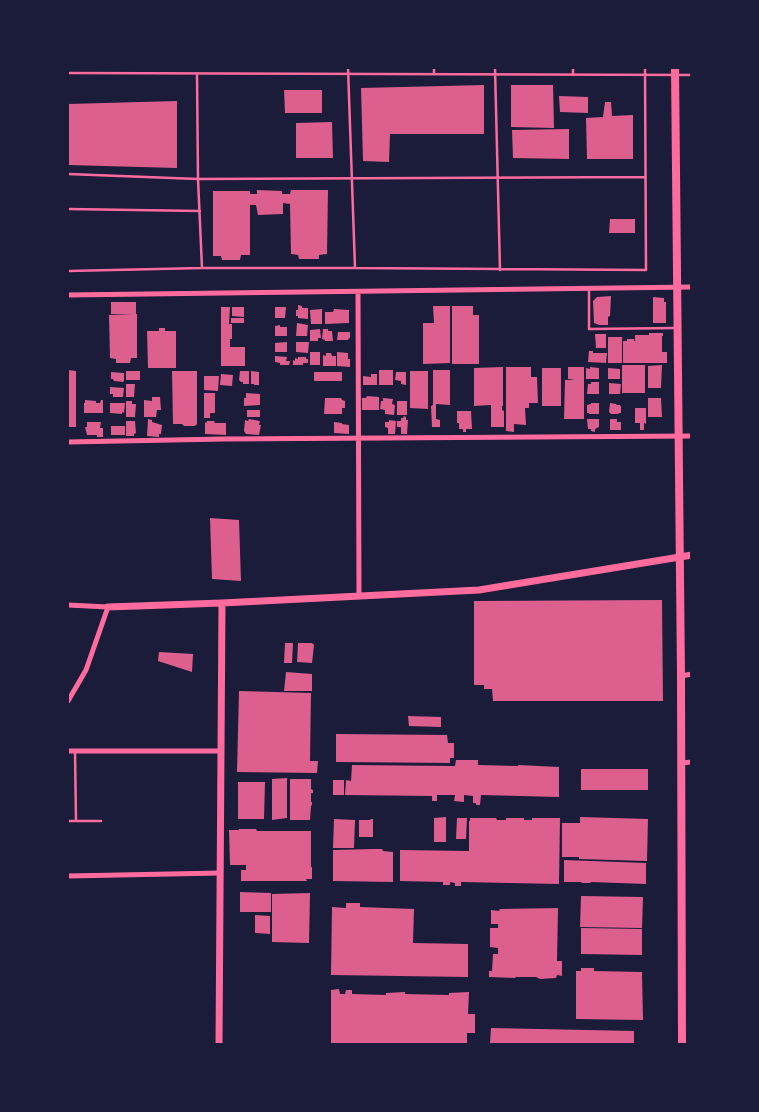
<!DOCTYPE html>
<html>
<head>
<meta charset="utf-8">
<style>
  body { margin:0 }
  #map { position:relative; width:759px; height:1112px; overflow:hidden; background:#1b1b3a; font-family:"DM Sans",sans-serif }
  canvas { display:block }
  .frame { position:absolute; inset:0; border:69px solid #1b1b3a; pointer-events:none }
</style>
</head>
<body>
<div id="map">
<canvas width="759" height="1112"></canvas>
<div class="frame"></div>
</div>
<script>
const c = document.querySelector('canvas').getContext('2d');
c.lineJoin = 'round';
function fill(path, color) { c.fillStyle = color; c.fill(path, 'evenodd'); }
function stroke(path, color, width, dash) { c.strokeStyle = color; c.lineWidth = width; c.lineCap = dash ? 'butt' : 'round'; c.setLineDash(dash || []); c.stroke(path); }
fill(new Path2D(`
  M484,85V134H390L389,162L363,161L361,88Z
  M511,85H553L554,128L511,127Z
  M284,90H322V113H285Z
  M559,96L588,97V113L560,112Z
  M177,101V168L68,165V104Z
  M605,102H611L612,116L633,115V159H587L586,118L603,117Z
  M332,122L333,158H296V123Z
  M569,129V159L513,158L512,130Z
  M257,190L282,191V194H290L291,190H328L327,254L319,255V259H299L298,255L291,254L290,204L283,203V214L258,215L256,205H250V255H241L240,260H222L221,256H213V191H250V194H257Z
  M610,219H635V233H609Z
  M611,296L610,316L608,317V325H599L594,323L593,301L597,297Z
  M653,297L664,298V302H666V323H653Z
  M111,302H136V314H137V358H131L130,363H116V359L110,358L109,315L132,314H111Z
  M298,305L302,306V308H308V319L298,318V316H296V310H298Z
  M433,306H450V363L423,364V323H434Z
  M452,306H473V315H479V364H452Z
  M221,307H230L229,324H232V339H230V347H245V366H221Z
  M232,307H244V317L232,316Z
  M275,307H286L285,318H275Z
  M322,309V324H311L310,310Z
  M334,309L349,310V323L325,324V312H333Z
  M231,318H244V323H231Z
  M297,323L308,325L307,336H296Z
  M280,325V327H287V336H275V326Z
  M159,328H165V331H176V368H148L147,331H159Z
  M320,329L321,338H318V341H310V330Z
  M323,329H328V331H332L333,341H325V340L322,339Z
  M338,332H350V338H349L348,340H337Z
  M649,333H663V336H662V352H667V363H623V341H627V339H634V341H635V335H649Z
  M595,334H606V348H596Z
  M608,337H622V363H608Z
  M287,342V352H275V343Z
  M296,342H309L308,353L296,352Z
  M589,351H593V353H607L606,363L588,362Z
  M310,352H320V365H310Z
  M337,352L348,353V359H350V367L337,366Z
  M326,353H331L332,356H336V366H323V355L326,356Z
  M275,356L287,357L286,361H290L289,365H280V363L275,362Z
  M298,357H306V359H308V363H303V365H293V360L295,361V358L298,359Z
  M622,365H645V393H622Z
  M662,365L661,388H648V366Z
  M503,367V406H502V410L504,411V427H491V405L474,406V368Z
  M506,367H531V377H537L538,403H529V408H525L526,425L514,424V432L506,431Z
  M568,367H584V419H564L565,380H575L568,379Z
  M590,367L599,368V379H586V368L590,369Z
  M542,368H561V406H542Z
  M608,368L620,369V379H608Z
  M68,370L76,371V427H68Z
  M379,370H393V385H379Z
  M433,370H450V405L436,404V419L440,420V427H432L431,406L433,405Z
  M126,371H140V380H126Z
  M172,371H197V424L195,426H184L182,424H173Z
  M240,371H249V384H243V382H241L239,380Z
  M251,371L259,372V385H254V384H251Z
  M410,371H428V409L410,408Z
  M111,372L124,373V381L123,382L114,381L113,379H111Z
  M314,372H342V381H314Z
  M396,372H406V385L401,384V381L395,380Z
  M221,374L233,375L232,386L220,385Z
  M371,374H377V385H363V376L371,377Z
  M204,376H219L218,391L204,390Z
  M591,382H599V394H587L588,384H591Z
  M609,383L621,384L620,394H609Z
  M126,384H135L134,397H126Z
  M110,387L124,388L123,397H113V394H110Z
  M204,393H215V413H210V418H204Z
  M246,393L260,394V405L244,406V398H246Z
  M367,396L379,397V410H362V398H366Z
  M152,397H160L161,410H157L156,417H144V400L152,401Z
  M325,398H341L342,400L345,401V408H342V414H324Z
  M383,398L393,399L392,404L395,405L394,415L385,414V410L380,409L381,401H383Z
  M648,398H661L662,417H648Z
  M85,400L96,401V403H100L101,400H103V413H84V403H85Z
  M126,401H132V404H136L135,417H126Z
  M397,401H407V415H397Z
  M110,403H125L124,413L122,412V414L110,413Z
  M591,403H599V414H589V413H587V405L591,404Z
  M610,403L616,404L617,405H620L621,407V413H619L618,414H611L609,412Z
  M635,408H646V424L644,423V430H640V423H635Z
  M247,410H260V417H247Z
  M457,411H471L472,429H466V432H463V429H459V423H457Z
  M404,416L406,417V420H408L407,434H401V427H397V421H401V418H403Z
  M148,419L152,420V422L162,425L161,434H159V437L147,436Z
  M249,419L260,421L259,425H261L259,435L246,434L244,431L245,420L248,421Z
  M587,419H599V427L595,429V432L591,431V429H588Z
  M610,419H617V422H621V430H610Z
  M389,420L396,421L395,434H388V428L385,427V422H389Z
  M126,421H135L136,433L134,434V436H126Z
  M207,421H214L215,423H226V435L205,434V423L207,422Z
  M87,422H101L100,428H103V437H97V435H87L85,427H87Z
  M334,422L342,423V424L349,425V434L334,433Z
  M111,426H125V435H111Z
  M210,518L239,520L241,581L212,579Z
  M662,600L663,701H493L492,689H484V685H474V601Z
  M285,643H293L292,663H284Z
  M298,643H312L314,645L312,663L297,662Z
  M159,652L193,654L192,672L158,661Z
  M286,672L312,674V691H284Z
  M239,691L311,693L310,761H318L317,773L237,772Z
  M408,716L441,717V727L409,726Z
  M336,734L447,735L448,743H454V758H450V763L336,762Z
  M456,760H478V765L518,766V765L559,767V797L481,795L480,805H476V803H473V796L464,795V802L454,801L455,795H437V801H432V796L345,795L346,780L351,781L352,765L455,766Z
  M581,769H648V790H581Z
  M287,778V818L272,820V779Z
  M290,779H311V789L313,790V793H311V802H312V805L311,806L310,820H290Z
  M333,780H344V795H333Z
  M238,782H265L264,819H238Z
  M446,817V842H434V818Z
  M580,817L648,819L647,861L579,859V857H562V823H580Z
  M457,818H467L466,839H456Z
  M470,818H496L497,820H506V818H524V820H532V818H560L559,884L461,882V886H455V883L450,882V885H443V882L400,881V850L469,851V821H470Z
  M334,819L355,820L354,848H333Z
  M371,819H373V837H359V820H370Z
  M239,829H256L257,831H311V867H312V879H306L307,881H241V870H246V865H230L229,830H239Z
  M373,849H382L383,851L393,852V882L333,881V850Z
  M564,860L646,863V884L591,882L590,883H582L581,882H564Z
  M240,892L271,893V912H240Z
  M310,893L309,943L272,942V894Z
  M581,896L643,897L642,928L580,927Z
  M346,903H360V907L414,909L413,943L468,944V977L331,975L332,907L346,908Z
  M558,908L557,961H562V976L557,975L556,978L540,979L536,977H516L515,978L489,977V971H492L493,954H498V948L490,947V928H498V924H491V910L499,911L500,909Z
  M255,915L270,916V934L255,933Z
  M581,928L642,929V955L581,954Z
  M581,968H594V971L642,972L643,1020L576,1019V971H581Z
  M339,989L340,994H345L346,990H352V994L386,995V993L405,992V994L449,995V993L469,992L468,1014H475V1033H467V1044H331V990Z
  M491,1028L634,1031V1044H490Z`), '#dd5f8e');
stroke(new Path2D(`
  M348,68L355,268
  M434,68V74
  M495,68L500,270
  M573,68V75
  M68,73L692,75
  M197,74L198,179L202,268
  M68,174L198,179L645,177
  M68,209L200,211
  M68,271L202,268H355L646,270L645,68
  M589,289V329L676,328
  M75,751L76,821
  M68,821H101`), '#ff6b9d', 2.5);
stroke(new Path2D(`
  M358,292L359,596
  M68,295L692,287
  M68,442L224,439L692,436
  M68,605L108,607L86,670L68,701
  M681,676L692,674
  M68,751H221
  M681,763L692,762
  M68,876L220,873`), '#ff6b9d', 5);
stroke(new Path2D(`
  M108,607L222,603L479,590L692,555
  M219,1044L222,603`), '#ff6b9d', 7);
stroke(new Path2D(`
  M675,68L681,676L682,1044`), '#ff6b9d', 8);
</script>
</body>
</html>
